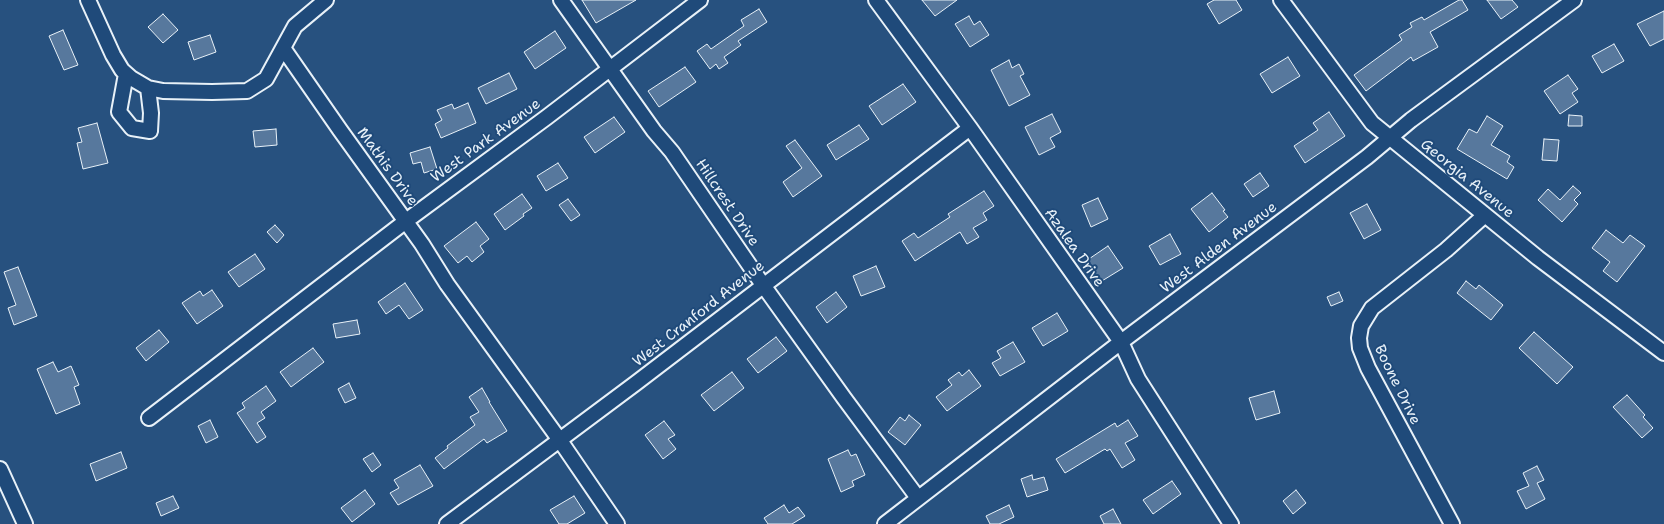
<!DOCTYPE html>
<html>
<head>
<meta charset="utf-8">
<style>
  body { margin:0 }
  canvas { display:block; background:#27517f }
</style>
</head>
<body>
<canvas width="1664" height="524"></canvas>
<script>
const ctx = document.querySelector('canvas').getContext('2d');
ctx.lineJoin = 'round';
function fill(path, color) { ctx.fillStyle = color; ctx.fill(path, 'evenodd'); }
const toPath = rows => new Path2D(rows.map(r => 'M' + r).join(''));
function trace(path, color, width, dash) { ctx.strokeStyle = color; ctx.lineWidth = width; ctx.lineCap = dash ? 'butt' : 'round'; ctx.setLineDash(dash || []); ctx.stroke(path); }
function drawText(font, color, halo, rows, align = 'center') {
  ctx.font = font + ' "Shantell Sans",sans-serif'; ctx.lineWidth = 4; ctx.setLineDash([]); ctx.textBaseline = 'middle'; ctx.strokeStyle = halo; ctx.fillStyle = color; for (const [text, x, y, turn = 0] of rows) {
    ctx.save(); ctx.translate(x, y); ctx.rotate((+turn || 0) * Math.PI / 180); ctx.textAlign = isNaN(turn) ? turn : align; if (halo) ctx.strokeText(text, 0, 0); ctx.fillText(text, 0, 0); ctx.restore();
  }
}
const building = toPath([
  [582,0,636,0,596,23,582,0],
  [922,0,957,0,935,16,922,0],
  [1214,0,1236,0,1242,10,1219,24,1207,4,1214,0],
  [1459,0,1462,0,1468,10,1430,32,1438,47,1413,61,1411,57,1366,91,1354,75,1402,40,1399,35,1412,27,1410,23,1422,17,1424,20,1459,0],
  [1487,0,1512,0,1518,7,1501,19,1487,0],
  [759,9,767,22,738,41,741,45,724,57,728,63,719,69,716,64,710,69,697,51,707,44,711,49,744,26,741,20,759,9],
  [1664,11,1664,39,1650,46,1637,24,1664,11],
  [163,14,178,30,163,43,148,27,163,14],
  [969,16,974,25,980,21,989,35,970,47,955,24,969,16],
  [63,30,78,65,64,70,49,36,63,30],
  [555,31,566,48,535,69,524,52,555,31],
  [210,35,216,52,194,60,188,42,210,35],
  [1614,44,1624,61,1602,73,1592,56,1614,44],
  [1288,57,1300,76,1272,93,1260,74,1288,57],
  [1009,60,1012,68,1019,64,1024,74,1020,76,1030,95,1009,106,991,70,1009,60],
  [685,67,696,82,659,107,648,91,685,67],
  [509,73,517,89,486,104,478,88,509,73],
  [1568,75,1578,89,1572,93,1578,102,1560,114,1544,91,1568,75],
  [903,84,916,102,882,125,869,106,903,84],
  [468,103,476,123,441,138,435,124,442,120,437,110,452,104,454,109,468,103],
  [1329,112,1345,136,1305,163,1294,146,1318,130,1313,123,1329,112],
  [1052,114,1061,132,1050,138,1055,147,1039,155,1025,127,1052,114],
  [1569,115,1582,116,1582,126,1568,126,1569,115],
  [1487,116,1503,126,1491,145,1510,156,1507,162,1514,167,1507,179,1457,149,1469,129,1477,133,1487,116],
  [614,117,625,132,595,153,584,137,614,117],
  [97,123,108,163,83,169,77,143,82,142,78,128,97,123],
  [859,125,869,139,836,160,827,145,859,125],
  [276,129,277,145,255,147,253,131,276,129],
  [1544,139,1559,140,1557,161,1542,160,1544,139],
  [795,140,822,176,793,197,783,182,802,168,786,146,795,140],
  [430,147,437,169,424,173,421,162,413,164,410,153,430,147],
  [558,163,568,178,546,191,537,176,558,163],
  [1260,173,1269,186,1253,197,1244,184,1260,173],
  [1573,186,1581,193,1574,200,1578,204,1562,222,1538,200,1548,189,1560,200,1573,186],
  [984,191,994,206,983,213,987,220,973,228,979,237,967,244,960,232,915,261,902,241,914,233,918,238,950,217,948,214,984,191],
  [1212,193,1225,210,1223,211,1228,217,1209,232,1191,209,1212,193],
  [522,194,532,208,523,214,524,216,505,230,494,214,522,194],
  [1098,198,1108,219,1091,227,1082,205,1098,198],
  [568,199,580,215,571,221,559,205,568,199],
  [1367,204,1381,230,1364,239,1350,213,1367,204],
  [476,222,489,239,480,246,484,252,472,262,467,256,458,263,444,246,476,222],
  [275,225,284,235,277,243,267,232,275,225],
  [1606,230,1623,243,1630,235,1645,246,1617,282,1603,271,1610,262,1592,248,1606,230],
  [1170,234,1181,254,1160,265,1149,246,1170,234],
  [1108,246,1123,268,1097,284,1083,263,1108,246],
  [255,254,265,269,239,287,228,272,255,254],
  [876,266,885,287,861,296,853,276,876,266],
  [18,267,37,316,14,325,8,308,16,305,4,272,18,267],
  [1466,281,1476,289,1479,285,1503,305,1491,320,1457,293,1466,281],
  [405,283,423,310,409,319,399,305,386,314,378,302,405,283],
  [212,290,223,306,197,324,182,303,200,291,203,296,212,290],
  [836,292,847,307,827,323,816,307,836,292],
  [1339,292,1343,301,1331,306,1327,297,1339,292],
  [1057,313,1068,331,1043,346,1032,328,1057,313],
  [357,320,360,334,336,338,333,324,357,320],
  [159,330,169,342,146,361,136,348,159,330],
  [1534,332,1573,367,1557,384,1519,348,1534,332],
  [776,337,787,351,758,373,747,359,776,337],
  [1013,342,1025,362,1000,376,992,363,1001,358,997,351,1013,342],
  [313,348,324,362,291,387,280,372,313,348],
  [53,362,58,372,71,366,79,385,74,387,80,404,56,414,37,369,53,362],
  [969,370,981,386,947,411,936,397,952,385,948,380,959,372,962,376,969,370],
  [732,372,744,388,714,411,701,395,732,372],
  [349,383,356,398,345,403,338,389,349,383],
  [266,386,276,401,261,412,265,418,257,423,266,437,257,443,237,413,245,408,242,403,266,386],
  [482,388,490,402,489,402,507,431,487,443,484,439,444,469,435,458,448,448,447,446,475,425,470,417,479,412,469,397,482,388],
  [1274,391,1280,413,1256,420,1249,398,1274,391],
  [1627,395,1645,415,1643,417,1653,428,1642,438,1613,407,1627,395],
  [909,415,921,425,905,445,888,432,900,417,905,421,909,415],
  [210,420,218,437,206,443,198,426,210,420],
  [1128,420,1138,436,1125,443,1135,460,1122,468,1110,449,1107,451,1105,449,1065,473,1056,459,1115,423,1117,427,1128,420],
  [664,421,675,435,668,439,676,449,663,459,645,435,664,421],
  [848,450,851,456,856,454,865,475,852,481,854,486,841,492,828,459,848,450],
  [121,452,127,468,96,481,90,464,121,452],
  [373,453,381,465,372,472,363,459,373,453],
  [420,465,433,486,398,505,390,493,399,488,394,480,420,465],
  [1537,466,1544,480,1537,483,1545,499,1526,509,1517,491,1529,486,1523,473,1537,466],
  [1032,475,1033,480,1044,477,1048,490,1027,497,1021,479,1032,475],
  [1172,481,1181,494,1153,514,1143,500,1172,481],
  [365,490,375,504,352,522,341,508,365,490],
  [1296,490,1306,503,1293,514,1283,501,1296,490],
  [173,496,179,508,161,516,156,503,173,496],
  [574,496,585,513,567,524,559,524,550,510,574,496],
  [784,505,789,513,798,507,805,516,792,524,768,524,764,518,784,505],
  [1009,505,1014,517,999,524,990,524,986,516,1009,505],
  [1113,509,1121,524,1104,524,1100,516,1113,509]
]);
fill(building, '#57789d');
trace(building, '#e8f1f8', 1);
const minor = toPath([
  [88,0,113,55,122,70,131,78,148,88,163,91,212,92,247,91,266,79,295,26,326,0],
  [561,0,654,131,672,152,763,285,844,398,918,498],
  [876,0,970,128,1121,342,1138,379,1231,524],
  [1281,0,1372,123,1538,258,1664,353],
  [283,48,340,130,422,244,447,284,559,439,617,524],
  [126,74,119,112,132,128,150,131,151,113,148,88],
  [149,418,406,221,547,117,700,0],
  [0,469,25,524],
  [447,524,636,383,970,128],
  [885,524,1121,342,1367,157,1411,120,1574,0],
  [1452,524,1368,368,1360,348,1359,338,1361,326,1372,308,1446,250,1485,215]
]);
trace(minor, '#e8f1f8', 18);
trace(minor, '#1f4a7a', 14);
drawText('15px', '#e8f1f8', '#1f4a7a', [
  ["West Park Avenue",486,141,-36],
  ["Mathis Drive",387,167,54],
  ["Georgia Avenue",1467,179,39],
  ["Hillcrest Drive",727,203,56],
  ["Azalea Drive",1074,248,55],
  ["West Alden Avenue",1219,248,-37],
  ["West Cranford Avenue",699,314,-38],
  ["Boone Drive",1397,385,64]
]);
</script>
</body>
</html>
